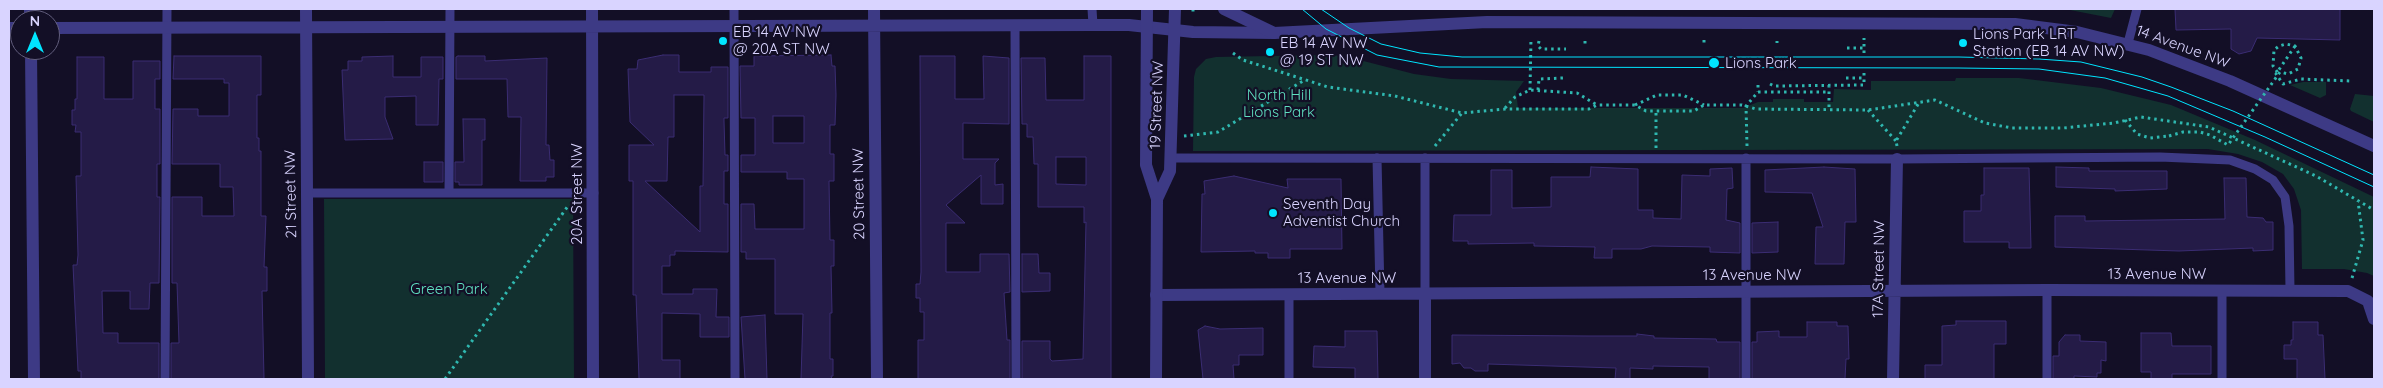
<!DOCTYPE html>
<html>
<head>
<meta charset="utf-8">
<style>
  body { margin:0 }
  #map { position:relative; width:2383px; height:388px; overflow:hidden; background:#130f26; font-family:Quicksand,sans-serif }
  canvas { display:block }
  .frame { position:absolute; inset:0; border:10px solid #d9d4ff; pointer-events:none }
  .north { position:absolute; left:10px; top:10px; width:50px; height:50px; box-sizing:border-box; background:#130f26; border:1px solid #625e7d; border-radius:50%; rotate:0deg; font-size:14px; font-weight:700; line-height:20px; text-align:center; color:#d9d4ff }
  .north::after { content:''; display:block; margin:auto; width:18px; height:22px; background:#00e5ff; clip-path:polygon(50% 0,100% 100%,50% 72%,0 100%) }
</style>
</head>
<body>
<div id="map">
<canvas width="2383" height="388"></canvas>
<div class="frame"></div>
<div class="north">N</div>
</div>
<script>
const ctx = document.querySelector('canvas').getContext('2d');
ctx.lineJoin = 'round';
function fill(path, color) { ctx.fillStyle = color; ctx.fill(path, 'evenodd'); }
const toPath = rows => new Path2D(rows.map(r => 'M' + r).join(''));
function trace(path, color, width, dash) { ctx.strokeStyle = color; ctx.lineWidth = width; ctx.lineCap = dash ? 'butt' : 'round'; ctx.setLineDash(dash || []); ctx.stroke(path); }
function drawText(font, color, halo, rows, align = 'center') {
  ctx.font = font + ' Quicksand,sans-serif'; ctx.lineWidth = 4.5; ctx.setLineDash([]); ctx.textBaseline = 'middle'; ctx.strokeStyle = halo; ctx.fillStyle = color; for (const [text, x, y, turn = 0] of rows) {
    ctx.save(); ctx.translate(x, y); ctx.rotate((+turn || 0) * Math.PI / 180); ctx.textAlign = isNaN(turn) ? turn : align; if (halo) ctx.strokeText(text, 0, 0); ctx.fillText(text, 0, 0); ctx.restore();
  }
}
fill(toPath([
  [2065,9,2115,9,2111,18],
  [1326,55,1344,56,1414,74,1451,79,1524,81,1516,92,1518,108,1743,108,1758,102,1773,102,1773,99,1804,99,1804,102,1833,102,1834,89,1871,90,1871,81,1955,81,1956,78,2019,78,2101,88,2171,105,2255,140,2374,197,2374,276,2367,273,2344,269,2302,269,2301,210,2294,189,2283,174,2262,162,2238,154,2208,149,1193,151,1194,77,1196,69,1206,59,1216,57],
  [2303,82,2326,82,2326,95,2320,98,2290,85],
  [2355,94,2374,96,2374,122,2351,111,2350,109],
  [324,199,573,199,574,379,325,379]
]), '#12302f');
const building = toPath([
  [2175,9,2340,9,2340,40,2257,38,2251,51,2239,54,2231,49,2231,29,2176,30,2175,9],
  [663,55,679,55,679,72,711,72,711,67,728,67,728,118,724,118,724,121,725,155,728,155,728,171,724,171,724,204,728,204,728,252,675,251,675,255,670,255,670,266,662,266,662,294,693,294,693,289,717,289,716,317,729,317,729,337,700,337,700,314,662,313,662,360,680,360,680,379,639,379,636,295,633,295,633,181,629,181,629,145,654,145,630,122,628,69,637,69,638,60,663,55],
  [674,95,704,95,703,186,700,186,700,232,645,181,667,181,668,137,674,137,674,95],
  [831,55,832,66,835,66,836,95,835,125,830,125,830,154,834,154,834,181,829,181,830,240,834,240,834,266,831,266,832,313,830,313,830,359,833,359,833,376,831,376,832,379,801,379,803,314,775,314,775,259,746,259,746,252,741,252,741,204,754,204,755,229,804,229,804,179,787,179,787,172,741,172,741,155,755,155,755,118,741,118,740,66,754,66,754,56,831,55],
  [773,116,804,116,804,143,773,143,773,116],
  [174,56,261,56,261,95,257,95,257,138,259,138,259,151,261,151,261,216,266,216,264,267,267,267,267,291,262,291,264,378,262,379,171,379,171,343,179,343,177,283,172,283,172,197,202,197,202,216,234,216,233,187,220,187,220,164,172,164,173,109,198,109,198,116,229,116,229,83,224,83,224,79,173,79,174,56],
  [393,56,393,77,421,77,421,57,443,57,443,79,439,79,438,125,416,125,416,96,385,97,385,117,393,139,345,140,342,70,348,70,348,61,362,61,362,57,393,56],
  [458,56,485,56,485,61,547,58,546,145,549,145,550,160,554,160,554,177,546,177,546,181,520,181,521,117,508,117,507,79,456,79,456,57,458,56],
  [920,56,955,56,955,99,984,99,983,56,1009,58,1009,124,963,123,963,159,999,159,995,163,995,185,1003,184,1003,204,981,204,981,175,946,205,965,223,946,223,946,272,980,272,980,254,1009,254,1010,292,1004,293,1007,340,1010,340,1010,379,918,379,918,340,924,340,924,312,920,312,920,298,916,298,916,284,920,284,921,272,920,56],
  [1084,56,1111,56,1111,379,1022,379,1022,341,1050,341,1050,359,1052,361,1083,359,1086,222,1084,223,1084,207,1038,207,1038,164,1034,164,1033,137,1027,137,1027,124,1022,124,1021,58,1045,58,1046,100,1084,100,1084,56],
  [1056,157,1086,157,1086,185,1056,184,1056,157],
  [77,57,104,57,104,99,133,99,133,61,160,61,160,79,155,79,155,109,160,109,160,164,157,164,157,197,160,197,159,283,150,283,149,309,130,309,130,291,102,291,103,333,118,333,118,343,159,343,159,379,81,379,81,371,78,371,73,265,77,265,78,255,76,176,81,176,81,132,75,132,76,125,72,125,72,110,75,110,75,99,77,99,77,57],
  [463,119,485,119,485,140,482,140,482,185,459,185,459,182,455,182,455,162,464,162,463,119],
  [424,162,443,162,443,182,424,182,424,162],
  [1591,167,1638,169,1638,210,1653,210,1653,218,1681,219,1682,175,1710,176,1710,169,1732,168,1733,188,1727,189,1726,220,1740,223,1740,253,1710,252,1710,247,1652,246,1641,249,1612,249,1612,258,1594,258,1595,247,1534,246,1534,243,1468,244,1468,241,1453,241,1454,215,1491,215,1491,170,1512,170,1512,208,1551,207,1551,177,1590,177,1591,167],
  [1824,167,1855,169,1856,222,1845,222,1844,264,1815,264,1816,227,1823,227,1812,193,1765,192,1765,170,1824,167],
  [2056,167,2089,168,2089,171,2167,171,2167,189,2115,191,2115,189,2056,187,2056,167],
  [1984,168,2029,168,2031,248,2009,248,2009,242,1964,242,1964,211,1981,211,1981,195,1984,195,1984,168],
  [1234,176,1288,188,1287,179,1341,179,1342,249,1290,249,1290,258,1268,258,1268,253,1255,253,1255,251,1201,252,1202,194,1205,194,1204,181,1234,176],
  [2224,178,2246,178,2247,217,2263,218,2266,222,2273,222,2273,250,2253,251,2253,248,2179,251,2055,247,2055,216,2085,216,2085,221,2225,219,2224,178],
  [1778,222,1778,252,1752,253,1752,223,1778,222],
  [1022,254,1038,254,1039,273,1050,273,1050,291,1022,292,1022,254],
  [765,315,767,379,745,379,741,317,765,315],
  [1956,321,2006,321,2006,344,1994,344,1994,379,1925,379,1925,365,1942,365,1942,326,1956,325,1956,321],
  [1807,322,1837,322,1837,326,1848,326,1849,359,1846,359,1845,379,1752,379,1752,342,1757,342,1757,332,1779,331,1779,337,1807,337,1807,322],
  [2293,322,2318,322,2318,335,2323,335,2325,379,2297,379,2297,359,2284,359,2284,345,2291,345,2291,340,2293,340,2293,322],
  [1205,326,1220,329,1263,328,1263,355,1239,355,1239,365,1233,365,1234,379,1203,379,1198,330,1205,326],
  [1345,331,1377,331,1378,379,1355,379,1355,368,1313,367,1314,346,1345,347,1345,331],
  [2141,333,2171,333,2172,346,2211,346,2211,374,2172,374,2172,379,2151,379,2151,372,2141,372,2141,333],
  [1637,334,1654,336,1654,338,1716,339,1717,342,1740,342,1740,379,1709,379,1709,367,1653,366,1653,369,1630,368,1630,379,1615,379,1616,368,1488,364,1488,371,1475,371,1471,368,1464,368,1460,363,1452,364,1452,335,1589,336,1637,336,1637,334],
  [2065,335,2080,335,2080,341,2106,342,2106,361,2101,360,2101,373,2097,373,2097,377,2074,376,2074,379,2053,379,2053,356,2059,356,2059,342,2065,335]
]);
fill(building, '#241b47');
trace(building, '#3b2d73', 1);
trace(toPath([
  [1193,9,1193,12],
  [1704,40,1704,45],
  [1539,41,1538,46,1541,49,1566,49],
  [1585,41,1585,44],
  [1777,41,1777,43],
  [2295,46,2276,74,2283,84,2301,79,2350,81],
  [1847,48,1864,48],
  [1233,53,1243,60,1328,87,1395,96,1462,113,1505,109,1589,109,1597,105,1635,105,1646,111,1694,111,1704,105,1742,105,1756,109,1868,110,1935,100,1985,123,2012,128,2063,128,2114,123,2141,117,2209,127,2316,176,2374,210],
  [1864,53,1864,38],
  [1846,78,1863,78],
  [1770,84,1774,86,1864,85,1864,73],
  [1758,85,1758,92],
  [1829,85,1829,110],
  [1530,90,1531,38],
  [1538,90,1539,79,1563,78],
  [1635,105,1657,95,1683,95,1704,105],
  [1505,108,1515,97,1530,90,1577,93,1597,105],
  [1868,110,1896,141],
  [2125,120,2137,134,2150,138,2169,136],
  [1184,136,1218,132,1303,81],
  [1435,146,1462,113],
  [1747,146,1746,106,1758,92,1829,92],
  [1897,146,1896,141,1920,101],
  [1656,148,1656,111],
  [2352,278,2363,240,2358,201],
  [445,379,568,206]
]), '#2fb8b0', 3, [2.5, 4]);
trace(toPath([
  [734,9,735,379],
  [1092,9,1093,25],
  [1015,25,1016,379],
  [2128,43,2137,9],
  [1172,158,1897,159,2160,157,2230,160,2255,169,2273,180,2285,197,2289,226,2290,290],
  [1377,158,1380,293],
  [1425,158,1425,294],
  [1746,158,1746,379],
  [308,193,594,193],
  [449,193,450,9],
  [2047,290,2047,379],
  [165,379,167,9],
  [1289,379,1289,294],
  [2222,379,2222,291]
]), '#3d3a85', 9);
trace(toPath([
  [306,9,308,379],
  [592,9,593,379],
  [874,9,877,379],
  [30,20,30,9],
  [9,28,20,28],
  [50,28,1093,25,1129,25,1193,32,1274,33,1487,22,2015,24,2077,32,2149,50,2230,81,2374,146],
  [31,50,34,379],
  [1156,295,2047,290,2348,291,2368,301,2374,319],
  [1425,379,1425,294],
  [1893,379,1897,159]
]), '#3d3a85', 12);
trace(toPath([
  [1147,9,1146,165,1157,199,1156,379],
  [1224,9,1274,33],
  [1157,199,1170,171,1175,9]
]), '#3d3a85', 12);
trace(toPath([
  [1302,9,1326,29,1377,55,1439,67,1959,68,2039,69,2105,78,2168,96,2265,137,2374,187],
  [1321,9,1349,28,1381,44,1420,53,1462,57,1959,57,2039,59,2081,62,2142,77,2171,87,2233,111,2374,175]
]), '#00e5ff', 1);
trace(toPath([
  [2169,136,2183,132,2200,132,2210,135,2228,145,2280,72,2288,74,2298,69,2301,58,2295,46,2286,44,2279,46,2274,50,2273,66,2278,73]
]), '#2fb8b0', 3, [2.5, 4]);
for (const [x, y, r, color] of [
  [723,41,5,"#00e5ff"],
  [1963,43,5,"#00e5ff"],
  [1270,52,5,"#00e5ff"],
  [1714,63,6,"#00e5ff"],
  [1273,213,5,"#00e5ff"]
]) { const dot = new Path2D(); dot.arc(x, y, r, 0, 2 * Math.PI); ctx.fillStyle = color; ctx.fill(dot); trace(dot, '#130f26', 2); }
drawText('15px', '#d9d4ff', '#130f26', [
  ["EB 14 AV NW",733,32],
  ["@ 20A ST NW",733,49],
  ["Lions Park LRT",1973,34],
  ["Station (EB 14 AV NW)",1973,51],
  ["EB 14 AV NW",1280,43],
  ["@ 19 ST NW",1280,60],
  ["Lions Park",1725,63],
  ["Seventh Day",1283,204],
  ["Adventist Church",1283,221]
], 'left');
drawText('15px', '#d9d4ff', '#130f26', [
  ["14 Avenue NW",2183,47,20],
  ["19 Street NW",1157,105,-88],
  ["21 Street NW",291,194,-91],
  ["20A Street NW",577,194,-90],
  ["20 Street NW",859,194,-91],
  ["17A Street NW",1879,269,-89],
  ["13 Avenue NW",2157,274],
  ["13 Avenue NW",1752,275],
  ["13 Avenue NW",1347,278]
]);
drawText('15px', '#5fe0c0', '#130f26', [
  ["North Hill",1279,95],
  ["Lions Park",1279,112],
  ["Green Park",449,289]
]);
</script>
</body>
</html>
